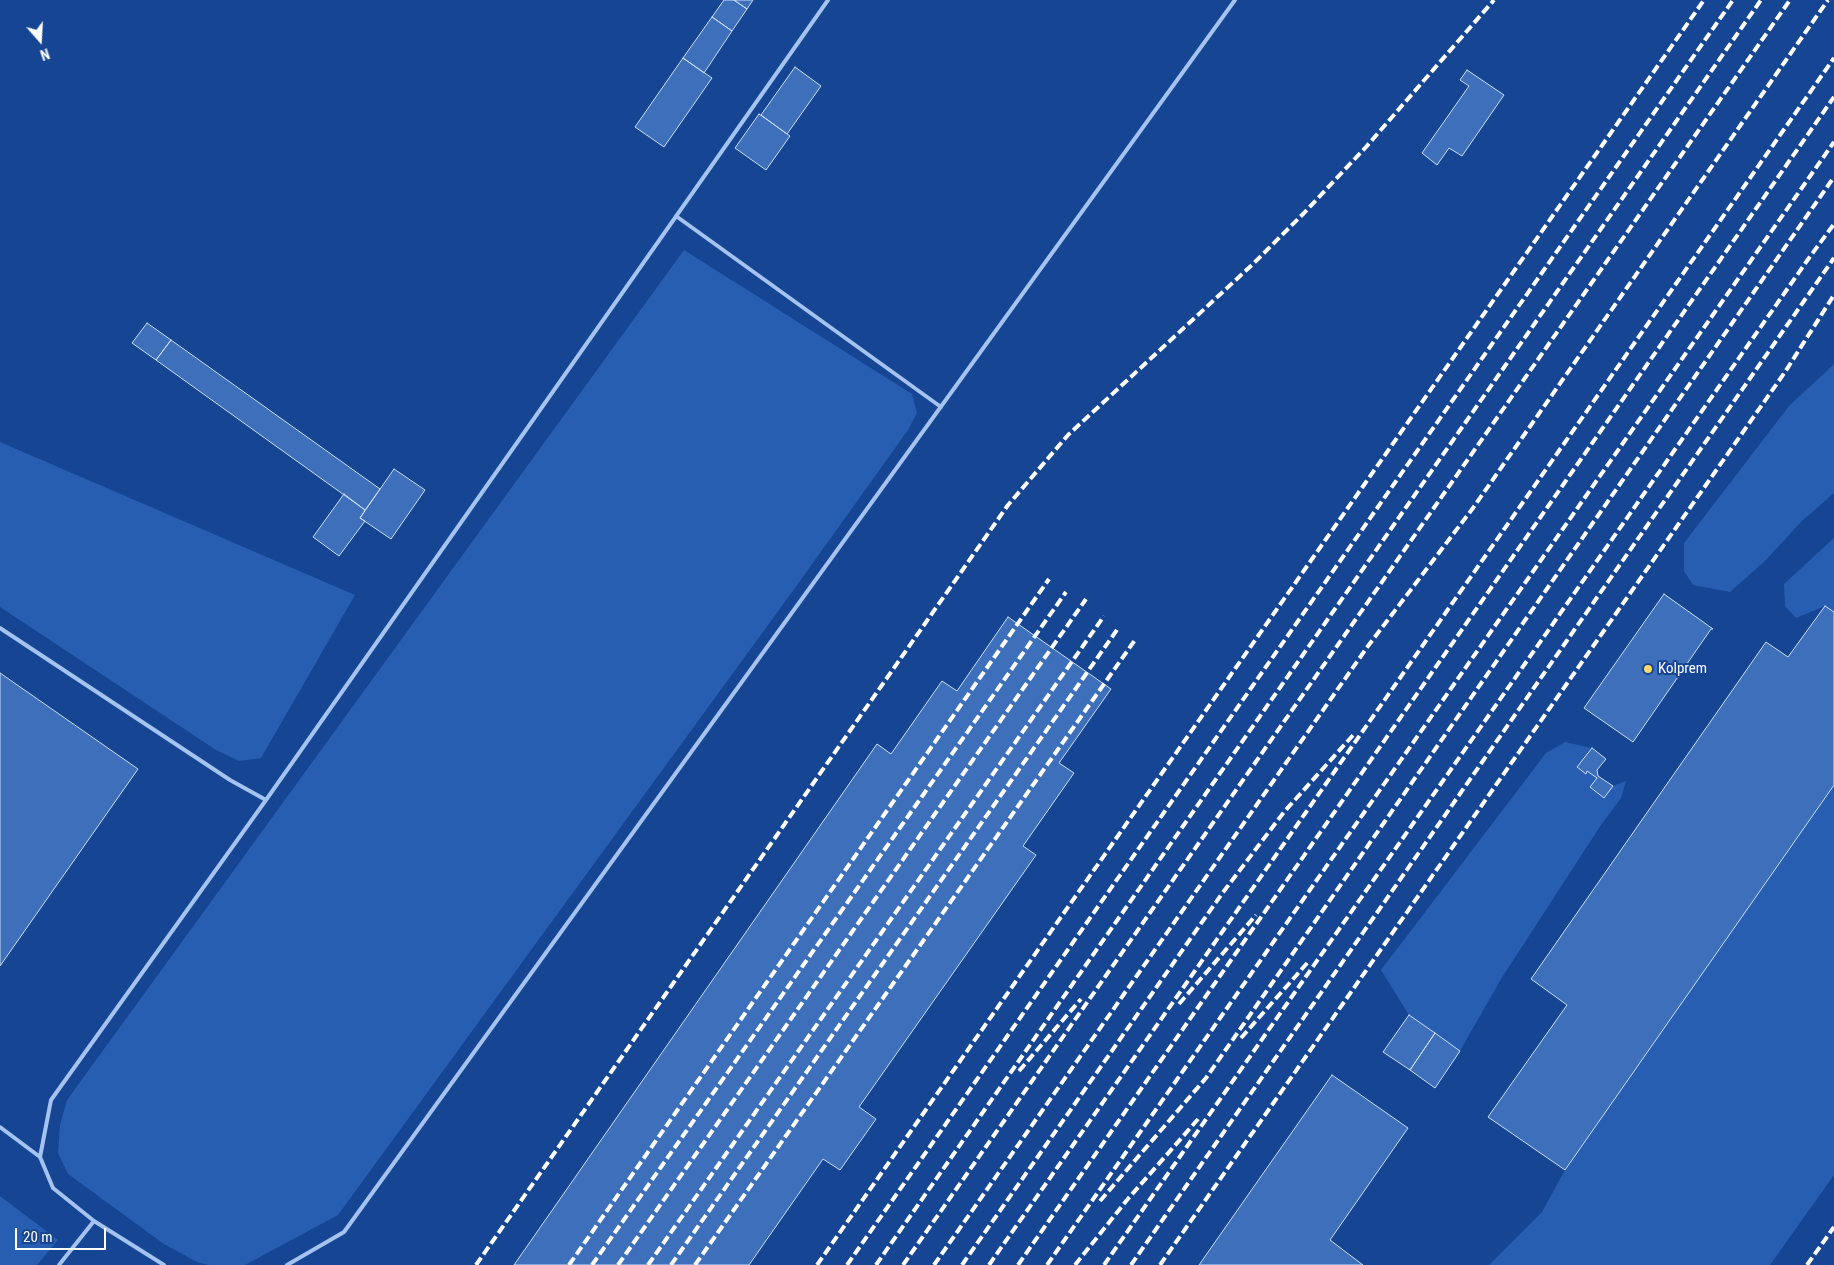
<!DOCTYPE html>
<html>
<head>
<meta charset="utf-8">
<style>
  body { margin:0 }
  #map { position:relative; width:1834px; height:1265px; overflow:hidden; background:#154593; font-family:"Roboto Condensed",sans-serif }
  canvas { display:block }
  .north { position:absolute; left:15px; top:15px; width:50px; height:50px; -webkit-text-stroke:4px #154593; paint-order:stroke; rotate:161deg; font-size:14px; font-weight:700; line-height:20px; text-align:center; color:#fff }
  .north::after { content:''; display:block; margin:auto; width:18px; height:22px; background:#fff; clip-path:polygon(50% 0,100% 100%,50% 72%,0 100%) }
  .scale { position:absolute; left:15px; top:1228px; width:91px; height:22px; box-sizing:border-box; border:2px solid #fff; border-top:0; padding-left:6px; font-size:15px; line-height:18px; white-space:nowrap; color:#fff; -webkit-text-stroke:4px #154593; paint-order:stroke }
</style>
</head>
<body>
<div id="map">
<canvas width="1834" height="1265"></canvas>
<div class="north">N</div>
<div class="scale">20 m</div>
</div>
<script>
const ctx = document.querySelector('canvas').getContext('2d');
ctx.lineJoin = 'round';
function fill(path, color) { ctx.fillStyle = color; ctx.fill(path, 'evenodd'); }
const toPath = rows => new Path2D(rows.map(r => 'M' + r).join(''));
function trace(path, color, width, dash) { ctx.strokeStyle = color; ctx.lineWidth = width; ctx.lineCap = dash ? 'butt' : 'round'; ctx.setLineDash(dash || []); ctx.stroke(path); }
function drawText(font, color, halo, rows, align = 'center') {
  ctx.font = font + ' "Roboto Condensed",sans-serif'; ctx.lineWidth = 4; ctx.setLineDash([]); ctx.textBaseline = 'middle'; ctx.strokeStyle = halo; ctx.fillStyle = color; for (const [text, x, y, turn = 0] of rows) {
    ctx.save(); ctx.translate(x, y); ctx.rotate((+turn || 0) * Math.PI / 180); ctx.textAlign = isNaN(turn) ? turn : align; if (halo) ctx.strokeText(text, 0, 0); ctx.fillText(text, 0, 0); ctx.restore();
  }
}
fill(toPath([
  [684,250,912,394,917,413,908,430,795,588,338,1215,245,1265,209,1265,197,1262,164,1244,68,1174,58,1153,60,1125,67,1100],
  [1834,364,1834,493,1802,521,1765,561,1730,592,1693,585,1684,571,1684,543,1789,406],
  [0,442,355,595,261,758,239,761,216,750,0,607],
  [1834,538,1834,612,1825,606,1796,618,1785,606,1784,584],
  [1565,742,1592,748,1578,767,1586,773,1587,771,1597,778,1591,788,1604,798,1613,786,1626,781,1621,798,1601,825,1501,979,1460,1051,1409,1015,1381,970,1546,753],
  [1834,785,1834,1175,1770,1265,1489,1265,1542,1212,1565,1170],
  [0,1196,58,1240,37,1265,0,1265]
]), '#275eb2');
const building = toPath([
  [724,0,734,0,747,9,732,31,712,17,724,0],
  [734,0,753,0,747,9,734,0],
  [712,17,732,31,704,73,683,58,712,17],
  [683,58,712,78,664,147,635,127,683,58],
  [795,67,821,86,787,134,761,115,795,67],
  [1467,70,1504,95,1462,156,1449,148,1437,165,1422,153,1469,86,1460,80,1467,70],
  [759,114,790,136,766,170,735,148,759,114],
  [147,323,171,340,156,360,132,343,147,323],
  [171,340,380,489,365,510,156,360,171,340],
  [394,469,425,490,391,539,360,518,394,469],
  [344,494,365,510,360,518,365,521,339,556,313,537,344,494],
  [1664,594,1713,629,1711,629,1633,742,1584,708,1664,594],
  [1825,606,1834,612,1834,785,1565,1170,1488,1117,1567,1005,1531,979,1766,642,1788,657,1825,606],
  [1008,617,1111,689,1059,763,1074,773,1023,846,1036,855,859,1107,876,1119,840,1170,823,1159,749,1265,514,1265,877,744,891,754,942,681,957,691,1008,617],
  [0,673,138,769,0,966,0,673],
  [1592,748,1606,759,1597,770,1598,776,1613,786,1604,798,1590,787,1597,778,1587,771,1586,774,1577,767,1592,748],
  [1409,1015,1435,1033,1410,1070,1383,1052,1409,1015],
  [1435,1033,1460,1051,1435,1088,1410,1070,1435,1033],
  [1332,1075,1408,1128,1330,1240,1363,1265,1199,1265,1332,1075]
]);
fill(building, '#3d6fbb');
trace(building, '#cbdffc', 1);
trace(toPath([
  [676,216,941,407],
  [0,628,230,780,266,800],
  [0,1127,40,1157],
  [94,1221,53,1188,40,1157,51,1100,266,800,828,0],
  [59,1265,94,1221,164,1265],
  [287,1265,344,1232,1235,0]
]), '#a4c3f1', 4);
trace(toPath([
  [1179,1004,1256,915],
  [1241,1038,1309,961],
  [1019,1071,1081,999],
  [1100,1201,1206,1078,1834,177],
  [476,1265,1008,505,1068,435,1253,264,1304,213,1366,147,1494,0],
  [569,1265,1049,579],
  [592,1265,1066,592],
  [618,1265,1086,599],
  [648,1265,1104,616],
  [671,1265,1119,627],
  [695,1265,1135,640],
  [817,1265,1704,0],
  [847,1265,1733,0],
  [876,1265,1761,0],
  [903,1265,1790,0],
  [934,1265,1368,646,1473,508,1828,0],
  [962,1265,1221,895,1284,812,1355,733],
  [989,1265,1834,58],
  [1018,1265,1834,97],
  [1047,1265,1834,142],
  [1075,1265,1127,1200,1199,1118],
  [1104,1265,1809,258,1834,224],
  [1131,1265,1834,258],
  [1160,1265,1785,372,1834,295],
  [1807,1265,1834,1227]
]), '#fff', 4, [9, 4]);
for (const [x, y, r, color] of [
  [1648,669,5,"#ffda64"]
]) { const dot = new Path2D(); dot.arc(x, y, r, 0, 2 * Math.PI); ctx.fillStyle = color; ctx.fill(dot); trace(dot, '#154593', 2); }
drawText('15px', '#fff', '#154593', [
  ["Kolprem",1658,669]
], 'left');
</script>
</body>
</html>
